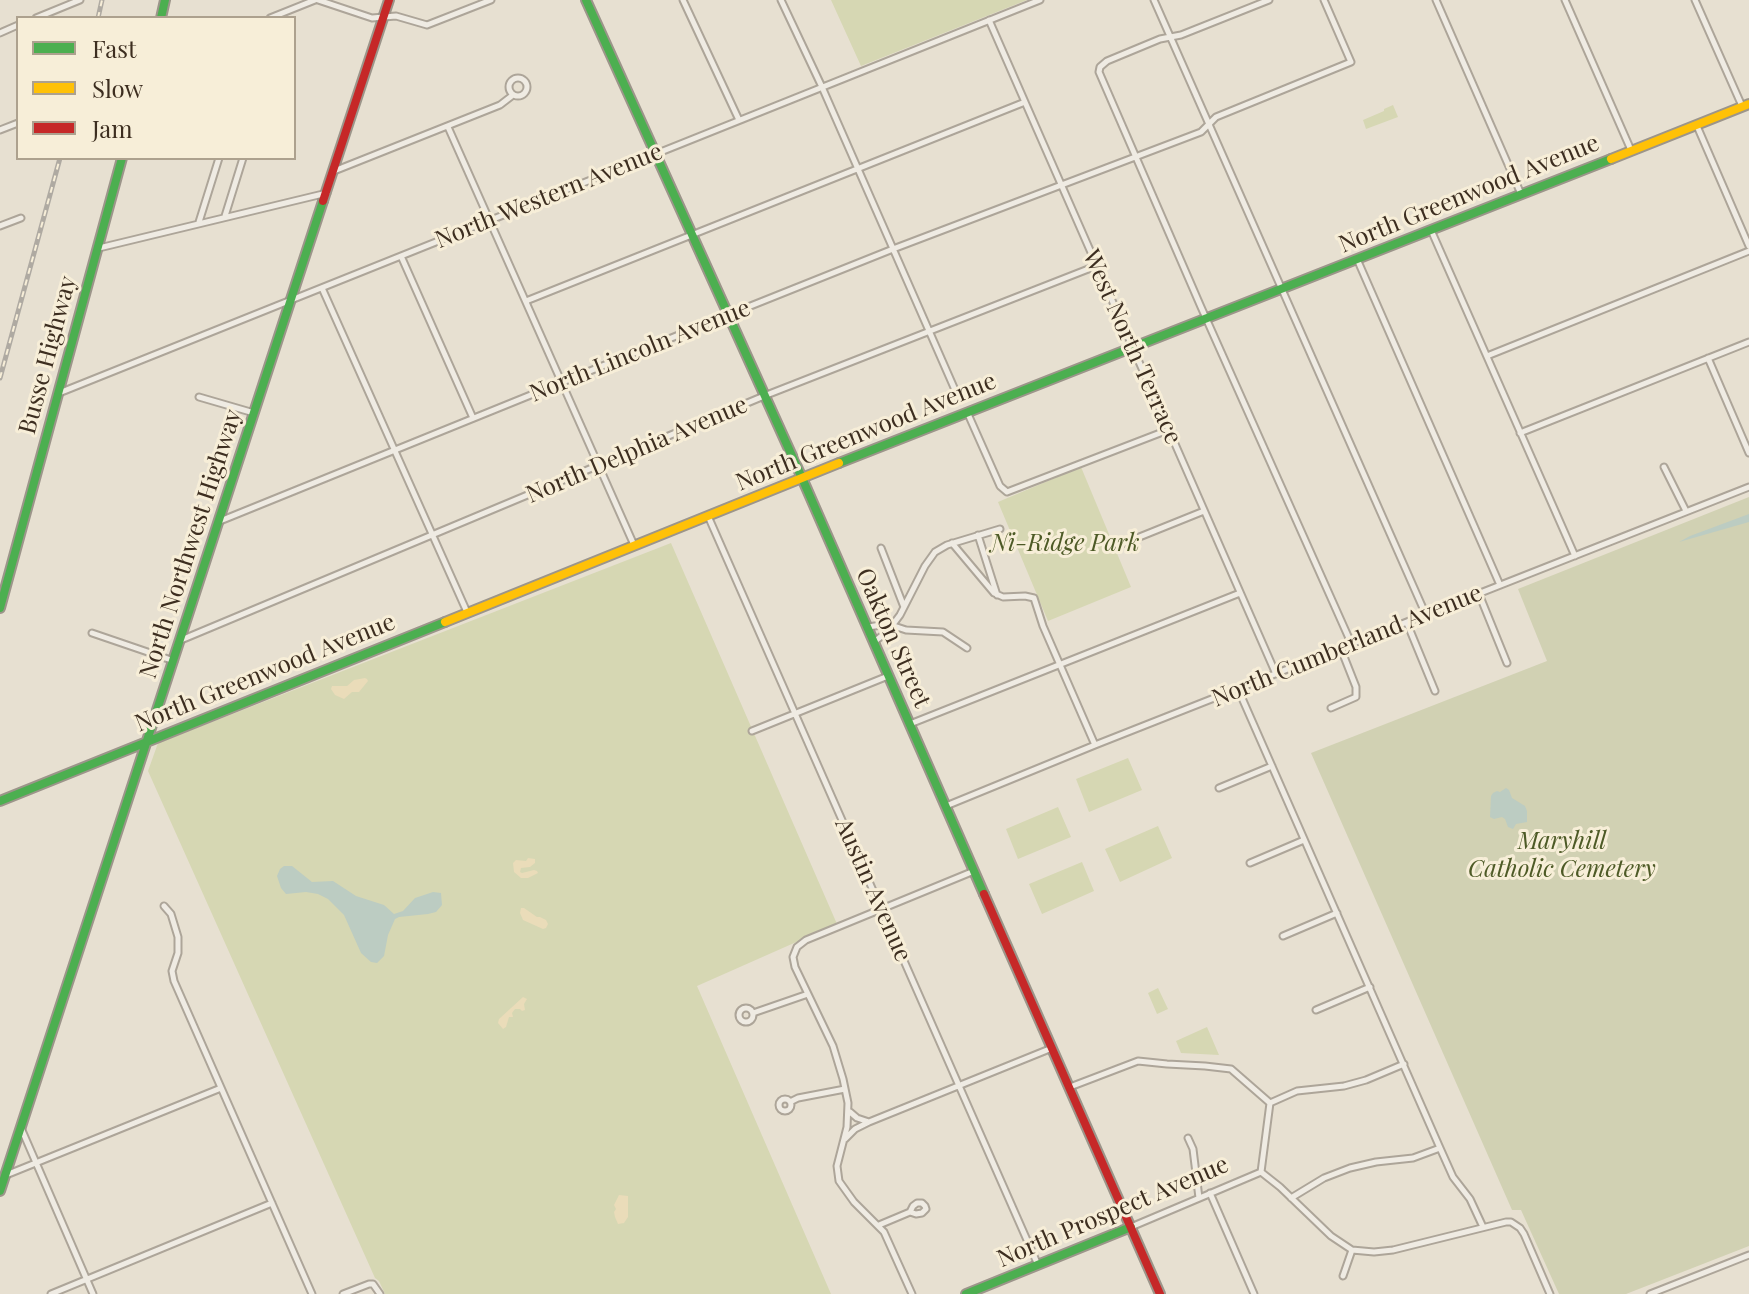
<!DOCTYPE html>
<html>
<head>
<meta charset="utf-8">
<style>
  body { margin:0 }
  #map { position:relative; width:1749px; height:1294px; overflow:hidden; background:#e7e0d1; font-family:"Playfair Display",serif }
  canvas { display:block }
  .legend { position:absolute; left:16px; top:16px; width:280px; height:144px; box-sizing:border-box; background:#f7eed8; border:2px solid #ada18e; margin:0; padding:10px 14px; list-style:none; font-size:24px; color:#3d2e20 }
  .legend li { display:flex; align-items:center; gap:16px; height:40px }
  .legend b { width:40px; border:2px solid #ada18e }
</style>
</head>
<body>
<div id="map">
<canvas width="1749" height="1294"></canvas>
<ul class="legend">
<li><b style="height:10px;background:#4caf50"></b>Fast</li>
<li><b style="height:10px;background:#ffc107"></b>Slow</li>
<li><b style="height:10px;background:#c62828"></b>Jam</li>
</ul>
</div>
<script>
const ctx = document.querySelector('canvas').getContext('2d');
ctx.lineJoin = 'round';
function fill(path, color) { ctx.fillStyle = color; ctx.fill(path, 'evenodd'); }
const toPath = rows => new Path2D(rows.map(r => 'M' + r).join(''));
function trace(path, color, width, dash) { ctx.strokeStyle = color; ctx.lineWidth = width; ctx.lineCap = dash ? 'butt' : 'round'; ctx.setLineDash(dash || []); ctx.stroke(path); }
function drawText(font, color, halo, rows, align = 'center') {
  ctx.font = font + ' "Playfair Display",serif'; ctx.lineWidth = 6; ctx.setLineDash([]); ctx.textBaseline = 'middle'; ctx.strokeStyle = halo; ctx.fillStyle = color; for (const [text, x, y, turn = 0] of rows) {
    ctx.save(); ctx.translate(x, y); ctx.rotate((+turn || 0) * Math.PI / 180); ctx.textAlign = isNaN(turn) ? turn : align; if (halo) ctx.strokeText(text, 0, 0); ctx.fillText(text, 0, 0); ctx.restore();
  }
}
fill(toPath([
  [831,0,1027,0,861,66],
  [1393,105,1398,117,1366,129,1363,120,1384,111,1384,109],
  [1081,467,1131,587,1048,621,998,502],
  [671,543,837,924,697,986,831,1294,385,1294,379,1281,375,1278,148,771,158,743],
  [1128,758,1142,790,1089,812,1076,779],
  [1058,807,1071,837,1018,859,1006,829],
  [1158,826,1172,858,1120,882,1105,849],
  [1082,862,1094,891,1042,914,1029,884],
  [1158,988,1168,1009,1157,1014,1148,993],
  [1207,1027,1219,1055,1181,1053,1176,1041]
]), '#d6d7b3');
fill(toPath([
  [365,678,367,679,368,681,359,692,352,692,344,699,335,695,331,689,332,686,347,686,354,680],
  [528,858,535,859,535,863,530,867,521,868,520,872,522,873,534,870,537,871,538,873,528,878,521,878,514,872,513,863,516,860,526,861],
  [524,908,537,917,540,917,546,920,548,924,546,928,543,929,523,920,520,913,521,908],
  [523,997,527,999,524,1004,525,1010,522,1011,520,1009,515,1009,512,1013,513,1017,509,1017,506,1027,503,1029,498,1023,499,1019],
  [619,1195,628,1196,628,1217,624,1223,618,1224,615,1217,614,1212,616,1209,614,1205]
]), '#eadcb9');
fill(toPath([
  [1749,497,1749,1246,1626,1294,1559,1294,1521,1210,1512,1210,1311,753,1547,661,1518,589]
]), '#d1d1b3');
fill(toPath([
  [1749,514,1749,522,1679,542,1690,536],
  [1506,788,1509,790,1512,798,1525,806,1527,811,1527,822,1516,824,1513,829,1508,827,1505,819,1502,817,1494,819,1490,817,1491,796,1493,793,1497,791,1500,792],
  [284,866,292,866,312,882,333,881,356,896,384,905,394,914,403,911,415,898,433,892,441,893,442,905,436,912,428,914,399,917,395,919,388,935,384,956,377,963,371,962,361,953,344,915,328,899,318,894,306,892,286,894,281,888,277,876,280,869]
]), '#bcccc2');
const street = toPath([
  [318,0,372,18,396,16,427,25,491,0],
  [683,0,739,120],
  [781,0,822,87,959,399],
  [1154,0,1426,615],
  [1269,0,1181,35,1160,39,1107,61,1100,67,1099,72,1201,307,1352,645],
  [1436,0,1521,194],
  [1565,0,1631,150],
  [1695,0,1742,106],
  [36,18,80,0],
  [270,18,315,0],
  [989,20,1276,674],
  [0,33,18,25],
  '509 87a9 9 0 1 1 18 0a9 9 0 1 1-18 0Z',
  [1697,126,1749,246],
  [448,127,634,545],
  [0,130,18,123],
  [334,171,500,105,513,95],
  [225,216,243,158],
  [199,222,219,158],
  [0,226,21,218],
  [1431,230,1575,556],
  [99,248,327,193],
  [401,256,473,418],
  [1357,259,1500,585],
  [322,288,467,612],
  [526,301,1025,102],
  [1487,356,1749,251],
  [1708,358,1749,453],
  [59,393,1040,0],
  [199,397,254,413],
  [968,414,1000,486,1007,492,1168,430],
  [1520,433,1749,342],
  [1664,467,1686,511],
  [708,516,1038,1265],
  [220,521,728,315,893,249,1201,132,1216,117,1351,62,1324,0],
  [978,535,997,595],
  [952,543,994,593,1003,597,1025,596,1034,598,1043,626,1095,745],
  [1117,546,1204,511],
  [881,548,904,607],
  [1479,594,1507,663],
  [1407,623,1435,691],
  [868,627,888,624,906,630,943,632,967,648],
  [92,633,174,661],
  [181,640,764,396,1096,266],
  [874,642,888,631,900,615,925,566,935,552,947,545,1000,529],
  [1238,689,1440,1148,1453,1177,1470,1199,1483,1227],
  [1331,708,1356,697,1356,687,1341,649],
  [910,724,1240,593],
  [752,731,888,676],
  [1219,788,1272,766],
  [946,806,1095,745,1749,487],
  [1250,863,1304,840],
  [164,906,171,914,178,937,178,953,172,971,174,981,312,1294],
  [1283,936,1337,913],
  '739 1015a7 7 0 1 1 14 0a7 7 0 1 1-14 0Z',
  [1316,1010,1370,987],
  [753,1013,808,994],
  [1070,1087,1138,1061,1167,1064,1205,1066,1231,1069,1270,1103,1261,1172],
  '779 1105a6 6 0 1 1 12 0a6 6 0 1 1-12 0Z',
  [790,1102,798,1098,845,1089],
  [1270,1103,1297,1091,1344,1086,1366,1080,1404,1064],
  [850,1112,857,1118,869,1122],
  [21,1128,93,1294],
  [1188,1138,1193,1149,1199,1198],
  [845,1139,855,1129,869,1122,1052,1048],
  [1261,1172,1280,1187,1331,1236,1352,1250,1374,1252,1393,1250,1506,1222,1511,1222,1520,1228,1524,1234,1550,1294],
  [6,1175,221,1088],
  [1210,1193,1254,1294],
  [1291,1198,1324,1178,1350,1168,1376,1162,1413,1158,1440,1148],
  [879,1225,910,1212,913,1206,917,1203,922,1203,925,1206,926,1209,922,1213,916,1214,910,1212],
  [1131,1227,1261,1172],
  [1343,1276,1352,1250],
  [51,1294,272,1203],
  [343,1294,369,1284,373,1284,380,1294],
  [912,1294,884,1232,854,1202,839,1181,837,1166,847,1127,848,1103,843,1079,833,1046,795,967,793,957,797,947,806,940,974,871],
  [1650,1294,1749,1255]
]);
const fast = toPath([
  [586,0,802,478,984,894],
  [161,18,165,0],
  [839,463,1611,159],
  [0,608,122,158],
  [0,801,445,622],
  [0,1191,323,201],
  [966,1294,1131,1227]
]);
const slow = toPath([
  [1611,159,1749,104],
  [445,622,839,463]
]);
const jam = toPath([
  [323,201,389,0],
  [984,894,1160,1294]
]);
trace(street, '#ada599', 9);
trace(fast, '#9c958a', 12);
trace(slow, '#9c958a', 12);
trace(jam, '#9c958a', 12);
trace(street, '#efebe3', 5);
trace(fast, '#4caf50', 8);
trace(slow, '#ffc107', 8);
trace(jam, '#c62828', 8);
const rail = toPath([
  [98,18,102,0],
  [0,378,60,158]
]);
trace(rail, '#afaaa2', 5);
trace(rail, '#f7eed8', 2, [6]);
drawText('24px', '#3d2e20', '#f7eed8', [
  ["North Greenwood Avenue",1469,194,-22],
  ["North Western Avenue",549,196,-22],
  ["West North Terrace",1132,347,66],
  ["North Lincoln Avenue",640,351,-22],
  ["Busse Highway",48,355,-75],
  ["North Greenwood Avenue",866,432,-22],
  ["North Delphia Avenue",637,450,-23],
  ["North Northwest Highway",191,544,-72],
  ["Oakton Street",893,638,66],
  ["North Cumberland Avenue",1347,646,-22],
  ["North Greenwood Avenue",265,673,-22],
  ["Austin Avenue",873,890,66],
  ["North Prospect Avenue",1113,1212,-23]
]);
drawText('italic 24px', '#4d5a26', '#f7eed8', [
  ["Ni-Ridge Park",1065,544],
  ["Maryhill",1562,842],
  ["Catholic Cemetery",1562,870]
]);
</script>
</body>
</html>
